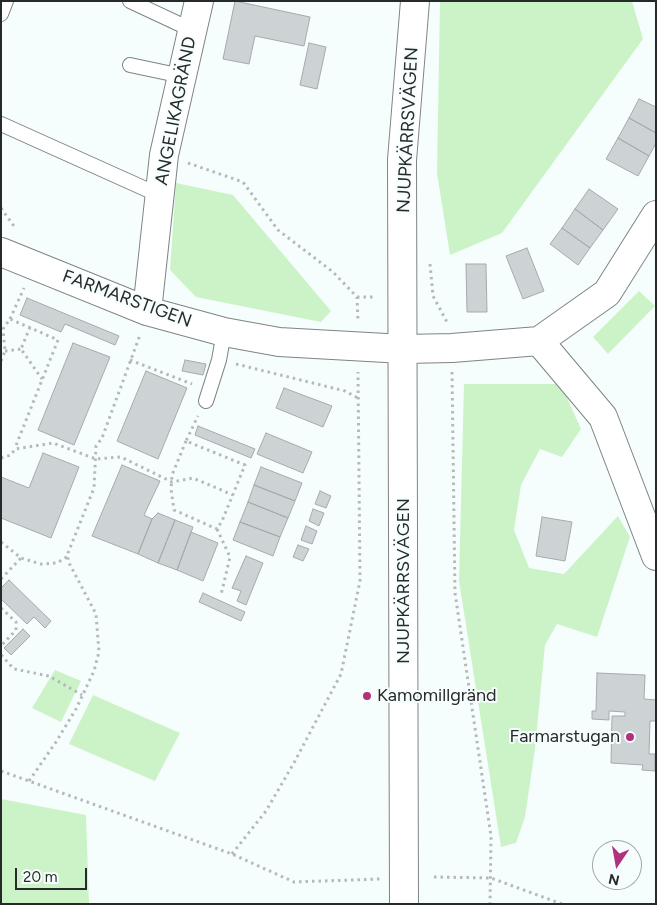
<!DOCTYPE html>
<html>
<head>
<meta charset="utf-8">
<style>
  body { margin:0 }
  #map { position:relative; width:657px; height:905px; overflow:hidden; background:#f6fdfd; font-family:Figtree,sans-serif }
  canvas { display:block }
  .frame { position:absolute; inset:0; border:2px solid #272a2a; pointer-events:none }
  .north { position:absolute; left:592px; top:840px; width:50px; height:50px; box-sizing:border-box; background:#f6fdfd; border:1px solid #a3a9a9; border-radius:50%; rotate:192deg; font-size:14px; font-weight:700; line-height:20px; text-align:center; color:#272a2a }
  .north::after { content:''; display:block; margin:auto; width:18px; height:22px; background:#b1317d; clip-path:polygon(50% 0,100% 100%,50% 72%,0 100%) }
  .scale { position:absolute; left:15px; top:868px; width:72px; height:22px; box-sizing:border-box; border:2px solid #272a2a; border-top:0; padding-left:6px; font-size:15px; line-height:18px; white-space:nowrap; color:#272a2a; -webkit-text-stroke:4px #f6fdfd; paint-order:stroke }
</style>
</head>
<body>
<div id="map">
<canvas width="657" height="905"></canvas>
<div class="frame"></div>
<div class="north">N</div>
<div class="scale">20 m</div>
</div>
<script>
const ctx = document.querySelector('canvas').getContext('2d');
ctx.lineJoin = 'round';
function fill(path, color) { ctx.fillStyle = color; ctx.fill(path, 'evenodd'); }
const toPath = rows => new Path2D(rows.map(r => 'M' + r).join(''));
function trace(path, color, width, dash) { ctx.strokeStyle = color; ctx.lineWidth = width; ctx.lineCap = dash ? 'butt' : 'round'; ctx.setLineDash(dash || []); ctx.stroke(path); }
function drawText(font, color, halo, rows, align = 'center') {
  ctx.font = font + ' Figtree,sans-serif'; ctx.lineWidth = 4; ctx.setLineDash([]); ctx.textBaseline = 'middle'; ctx.strokeStyle = halo; ctx.fillStyle = color; for (const [text, x, y, turn = 0] of rows) {
    ctx.save(); ctx.translate(x, y); ctx.rotate((+turn || 0) * Math.PI / 180); ctx.textAlign = isNaN(turn) ? turn : align; if (halo) ctx.strokeText(text, 0, 0); ctx.fillText(text, 0, 0); ctx.restore();
  }
}
fill(toPath([
  [440,1,632,1,643,39,502,233,450,255,437,173],
  [176,183,233,195,331,311,321,322,196,297,170,270],
  [639,291,655,306,608,354,593,337],
  [464,384,561,384,581,429,562,457,540,449,521,485,514,530,529,568,564,574,618,516,630,537,597,637,557,624,545,645,535,749,525,817,516,843,501,847,459,581],
  [55,670,81,681,61,722,32,708],
  [93,695,180,733,155,781,69,744],
  [1,799,86,815,89,904,1,904]
]), '#ccf3c7');
const building = toPath([
  [235,1,310,17,304,46,255,36,249,64,223,59,235,1],
  [309,43,326,47,317,89,300,85,309,43],
  [639,99,656,107,656,133,629,118,639,99],
  [629,118,656,133,656,143,649,156,618,138,629,118],
  [618,138,649,156,638,176,606,159,618,138],
  [589,189,618,209,603,230,575,209,589,189],
  [575,209,603,230,590,248,562,228,575,209],
  [562,228,590,248,578,265,550,244,562,228],
  [527,248,544,291,523,299,506,256,527,248],
  [466,264,486,264,487,312,467,312,466,264],
  [27,298,119,336,115,345,65,324,61,332,20,315,27,298],
  [73,343,110,357,74,445,38,430,73,343],
  [185,360,206,364,203,375,182,371,185,360],
  [146,371,187,388,158,459,117,441,146,371],
  [284,388,332,406,323,427,276,408,284,388],
  [198,426,255,449,251,458,195,435,198,426],
  [266,433,312,452,303,473,257,454,266,433],
  [43,453,79,467,51,538,1,518,1,477,29,488,43,453],
  [122,465,160,481,144,515,152,519,138,554,92,536,122,465],
  [261,467,302,483,295,501,254,485,261,467],
  [254,485,295,501,288,518,248,502,254,485],
  [320,491,331,496,326,508,315,504,320,491],
  [248,502,288,518,280,537,240,522,248,502],
  [313,509,324,513,319,526,309,521,313,509],
  [158,513,175,520,158,563,138,554,152,519,158,513],
  [542,517,572,522,565,561,536,556,542,517],
  [175,520,193,527,177,570,158,563,175,520],
  [240,522,280,537,273,556,233,540,240,522],
  [306,526,317,531,312,544,301,540,306,526],
  [191,532,218,543,203,581,177,570,191,532],
  [298,545,309,549,303,561,293,557,298,545],
  [246,556,263,563,246,605,237,601,241,591,232,588,246,556],
  [9,580,51,621,45,628,34,617,27,624,1,599,1,588,9,580],
  [203,593,245,612,241,621,199,602,203,593],
  [23,629,30,636,11,655,4,648,23,629],
  [597,673,645,675,644,699,656,700,656,721,650,721,649,754,655,754,655,771,642,770,643,765,611,763,612,716,625,716,625,712,609,711,609,720,592,719,592,711,596,711,597,673]
]);
fill(building, '#cdd2d5');
trace(building, '#a5aaac', 1);
const service = toPath([
  [130,1,192,30],
  [1,14,6,1],
  [130,65,182,76],
  [1,124,159,195],
  [206,401,219,360,224,332]
]);
const minor = toPath([
  [1,252,147,311,224,332,279,342,404,349,452,348,539,341,603,417,656,556],
  [147,311,164,155,199,1],
  [539,341,607,293,656,215],
  [404,904,402,160,415,1]
]);
trace(service, '#7f8485', 16);
trace(minor, '#7f8485', 30);
trace(toPath([
  [188,163,243,182,278,230,333,272,357,297,358,321],
  [1,208,16,229],
  [430,264,433,296,447,322],
  [357,297,376,297],
  [10,319,24,288],
  [30,327,21,349,42,379],
  [5,351,21,349],
  [130,360,192,384],
  [1,361,5,351,3,329,10,319,58,340,15,448],
  [236,364,345,391,358,398],
  [452,372,455,593,491,836,490,904],
  [186,441,172,475,171,489,174,510,217,529,222,521,245,465,186,441,198,416],
  [1,458,11,455,15,449,53,443,96,459,121,457,172,482,193,478,233,495],
  [217,529,230,557,221,595],
  [1,542,21,558,41,564,57,563,68,556],
  [1,579,21,558],
  [1,608,16,622,16,630,1,646],
  [1,655,14,669,49,676,82,695],
  [1,771,232,854,294,882,380,879],
  [29,781,56,742,76,709,94,671,99,652,96,614,68,561,68,553,94,488,96,446,102,438,140,335],
  [232,854,266,811,295,761,341,674,360,581,358,372],
  [434,877,491,878,562,904]
]), '#b4baba', 3, [2.5, 4]);
trace(service, '#fff', 14);
trace(minor, '#fff', 28);
for (const [x, y, r, color] of [
  [367,696,5,"#b1317d"],
  [630,737,5,"#b1317d"]
]) { const dot = new Path2D(); dot.arc(x, y, r, 0, 2 * Math.PI); ctx.fillStyle = color; ctx.fill(dot); trace(dot, '#f6fdfd', 2); }
drawText('18px', '#272a2a', '#f6fdfd', [
  ["ANGELIKAGRÄND",176,111,-79],
  ["NJUPKÄRRSVÄGEN",408,130,-87],
  ["FARMARSTIGEN",127,299,20],
  ["NJUPKÄRRSVÄGEN",404,581,-90]
]);
drawText('18px', '#272a2a', '#f6fdfd', [
  ["Kamomillgränd",377,696],
  ["Farmarstugan",620,737,"right"]
], 'left');
</script>
</body>
</html>
